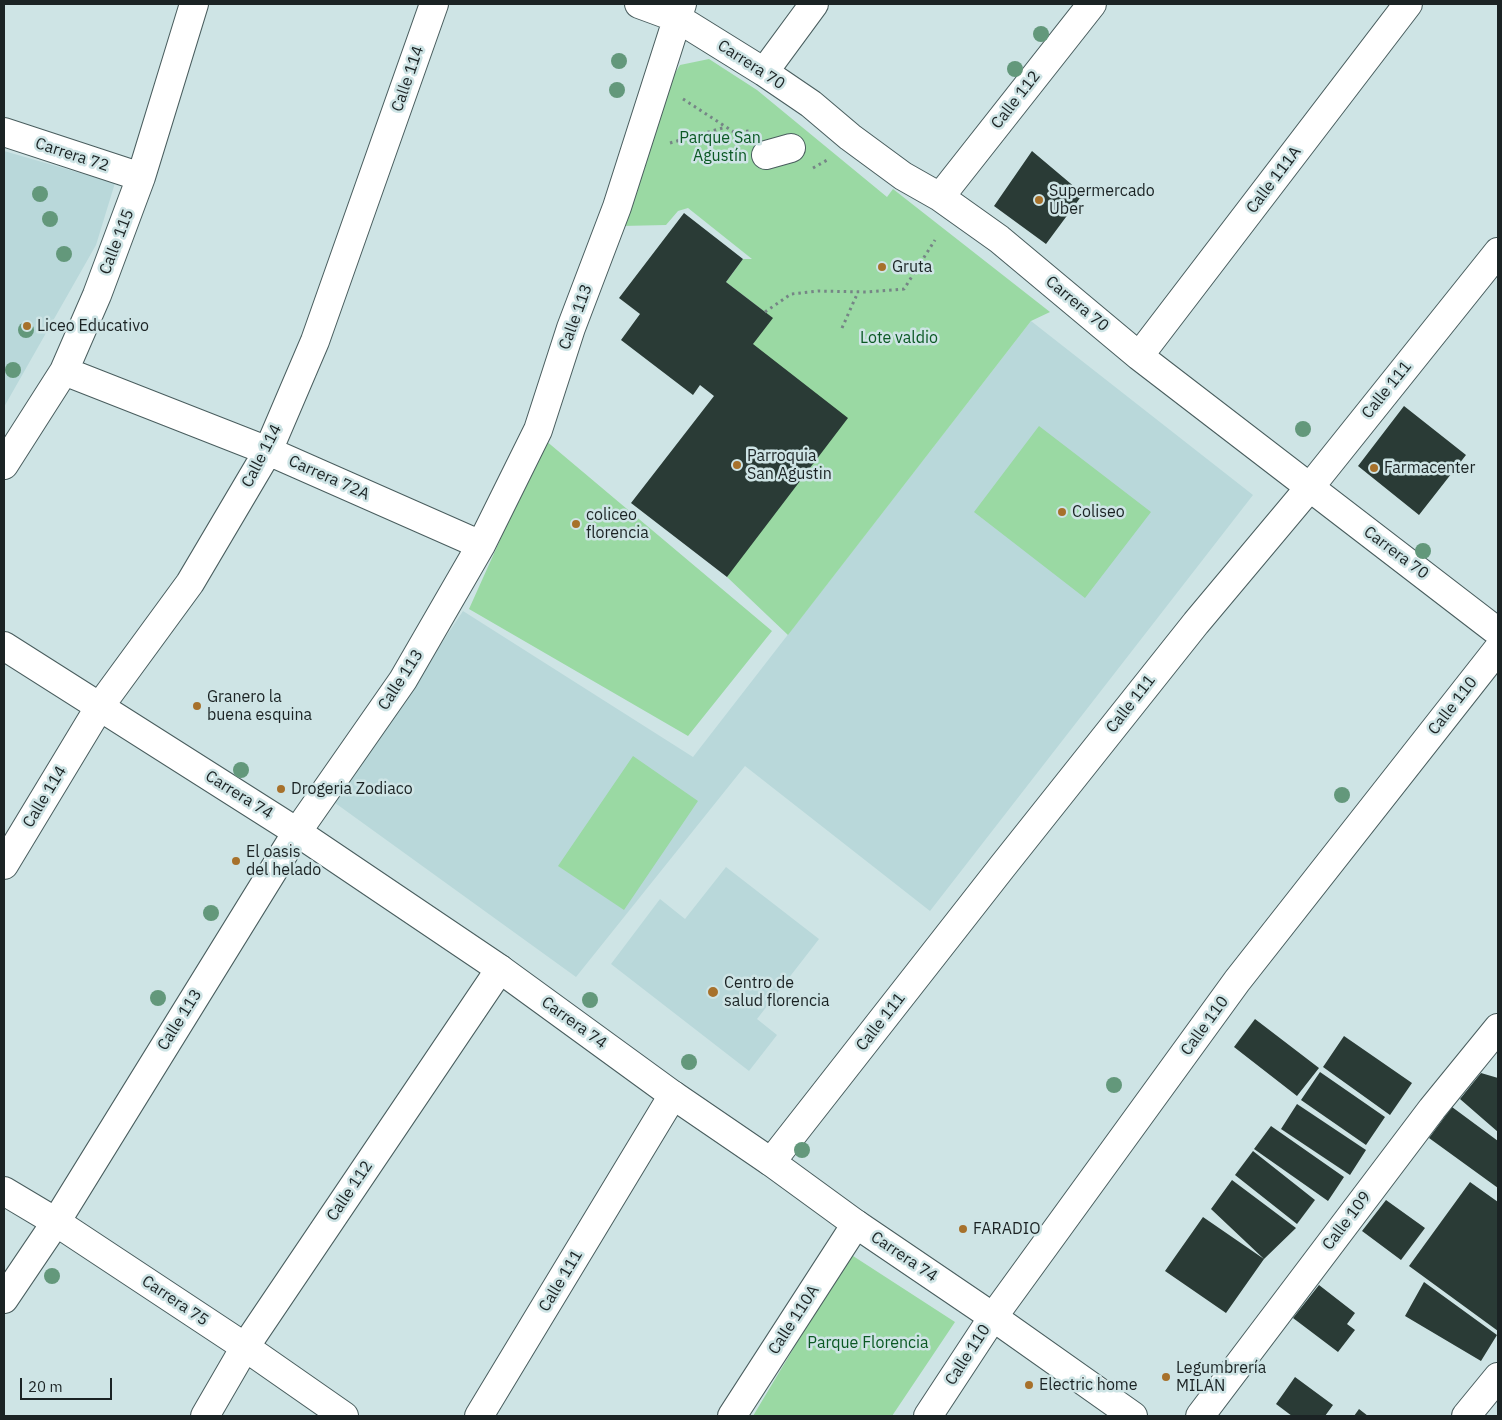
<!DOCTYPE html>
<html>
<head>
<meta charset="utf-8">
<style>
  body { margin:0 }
  #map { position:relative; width:1502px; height:1420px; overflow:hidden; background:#cee4e5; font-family:"IBM Plex Sans",sans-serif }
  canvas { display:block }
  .frame { position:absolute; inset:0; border:5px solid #1b2324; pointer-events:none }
  .scale { position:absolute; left:20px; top:1378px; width:92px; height:22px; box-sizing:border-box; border:2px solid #1b2324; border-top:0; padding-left:6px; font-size:15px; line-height:18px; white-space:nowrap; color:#1b2324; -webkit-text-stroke:4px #cee4e5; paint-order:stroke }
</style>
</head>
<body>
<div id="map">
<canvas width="1502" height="1420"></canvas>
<div class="frame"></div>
<div class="scale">20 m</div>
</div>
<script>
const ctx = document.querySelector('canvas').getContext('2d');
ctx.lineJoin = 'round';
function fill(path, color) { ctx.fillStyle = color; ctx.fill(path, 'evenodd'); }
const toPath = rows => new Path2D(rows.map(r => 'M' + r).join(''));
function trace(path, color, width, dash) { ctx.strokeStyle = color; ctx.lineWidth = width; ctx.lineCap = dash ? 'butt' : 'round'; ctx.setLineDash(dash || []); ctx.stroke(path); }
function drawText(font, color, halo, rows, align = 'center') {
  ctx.font = font + ' "IBM Plex Sans",sans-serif'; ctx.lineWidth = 5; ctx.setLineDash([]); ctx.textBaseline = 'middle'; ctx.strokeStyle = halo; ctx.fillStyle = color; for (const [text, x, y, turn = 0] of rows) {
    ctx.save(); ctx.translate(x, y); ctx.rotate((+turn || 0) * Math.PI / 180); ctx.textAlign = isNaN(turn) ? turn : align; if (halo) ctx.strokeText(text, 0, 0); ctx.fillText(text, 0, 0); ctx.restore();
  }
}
fill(toPath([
  [4,151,115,183,96,245,4,407],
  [1031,321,1253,495,930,911,745,766,576,977,331,800,401,704,463,611,693,757],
  [726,867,819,939,757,1019,777,1035,749,1071,611,964,660,899,685,919]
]), '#b9d8da');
fill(toPath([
  [709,59,757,90,887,197,893,189,1050,312,1031,321,788,635,727,577,753,344,765,312,726,282,743,259,752,259,688,208,678,211,666,225,621,226,666,88,680,65],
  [1039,426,1151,512,1085,598,974,512],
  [545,440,772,631,688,736,469,609],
  [633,756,698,801,624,910,558,866],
  [850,1254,955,1322,892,1416,753,1416]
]), '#9ad9a3');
fill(toPath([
  [1032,151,1083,194,1046,244,994,206],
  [684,213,743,259,726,282,773,318,753,344,848,418,727,577,631,503,714,396,700,385,693,395,621,340,640,314,619,298],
  [1404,406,1466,455,1419,515,1358,466],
  [1255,1019,1319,1068,1297,1096,1234,1047],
  [1344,1036,1412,1083,1390,1115,1323,1067],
  [1320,1072,1385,1117,1366,1145,1301,1100],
  [1481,1073,1498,1078,1498,1132,1460,1099],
  [1297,1104,1366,1150,1350,1175,1281,1129],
  [1452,1107,1498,1141,1498,1188,1429,1138],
  [1271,1126,1344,1177,1328,1201,1254,1149],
  [1253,1151,1315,1200,1297,1224,1235,1175],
  [1232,1180,1296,1228,1264,1259,1211,1209],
  [1470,1182,1498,1202,1498,1331,1409,1266],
  [1386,1200,1425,1228,1401,1260,1362,1231],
  [1203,1217,1264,1259,1226,1313,1165,1271],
  [1424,1282,1497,1335,1481,1361,1405,1316],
  [1319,1285,1355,1313,1347,1324,1355,1330,1338,1352,1293,1318],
  [1295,1377,1333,1405,1325,1416,1292,1416,1276,1404],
  [1359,1409,1368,1416,1354,1416]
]), '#2a3b36');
const minor = toPath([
  [639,4,677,18,764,72,811,104,850,137,903,176,940,197,999,239,1139,356,1498,632],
  [764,72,814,4],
  [4,132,141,177],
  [766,155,791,148],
  [940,197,1092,4],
  [1139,356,1408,4],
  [64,371,268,451,481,545],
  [4,465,64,371,97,295,141,177,194,4],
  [4,646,297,832,403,680,481,545,538,430,571,328,617,207,682,4],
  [4,865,100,706,190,583,268,451,315,341,434,4],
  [771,1162,1002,867,1196,623,1310,487,1498,252],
  [56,1222,245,1347,344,1416],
  [205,1416,245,1347,500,969],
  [479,1416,673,1095],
  [732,1416,856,1224],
  [928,1416,993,1317,1237,981,1498,649],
  [1200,1416,1432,1109,1498,1028],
  [1466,1416,1498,1377]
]);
const major = toPath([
  [4,1191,56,1222],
  [4,1299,56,1222,297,832,500,969,673,1095,771,1162,856,1224,993,1317,1133,1416]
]);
trace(minor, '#495d5e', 30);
trace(major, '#495d5e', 30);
trace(toPath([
  [683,99,743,138],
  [733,132,749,131],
  [670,143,726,127],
  [813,168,829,159],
  [765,312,791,294,818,291,866,292,904,289,935,240],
  [842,328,858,292]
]), '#768586', 3, [2.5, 4]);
trace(minor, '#fff', 28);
trace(major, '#fff', 28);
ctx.fillStyle = '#63987b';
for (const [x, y] of [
  [1041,34],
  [619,61],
  [1015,69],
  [617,90],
  [40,194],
  [50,219],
  [64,254],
  [26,330],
  [13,370],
  [1303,429],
  [1423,551],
  [241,770],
  [1342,795],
  [211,913],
  [158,998],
  [590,1000],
  [689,1062],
  [1114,1085],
  [802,1150],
  [52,1276]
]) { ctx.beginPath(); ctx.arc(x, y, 8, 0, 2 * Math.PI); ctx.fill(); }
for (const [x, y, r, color] of [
  [1039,200,5,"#a7712b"],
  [882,267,5,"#a7712b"],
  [27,326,5,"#a7712b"],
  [737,465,5,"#a7712b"],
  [1374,468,5,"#a7712b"],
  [1062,512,5,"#a7712b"],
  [576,524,5,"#a7712b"],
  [197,706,5,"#a7712b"],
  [281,789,5,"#a7712b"],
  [236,861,5,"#a7712b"],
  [713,992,6,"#a7712b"],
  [963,1229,5,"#a7712b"],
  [1166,1377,5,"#a7712b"],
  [1029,1385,5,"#a7712b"]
]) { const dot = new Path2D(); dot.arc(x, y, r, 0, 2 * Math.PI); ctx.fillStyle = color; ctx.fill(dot); trace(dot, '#cee4e5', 2); }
drawText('16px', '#1b2324', '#cee4e5', [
  ["Carrera 70",751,65,33],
  ["Calle 114",408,79,-71],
  ["Calle 112",1016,100,-52],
  ["Carrera 72",72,155,18],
  ["Calle 111A",1274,180,-53],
  ["Calle 115",117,242,-69],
  ["Carrera 70",1077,304,40],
  ["Calle 113",576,317,-70],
  ["Calle 111",1387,390,-51],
  ["Calle 114",262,456,-63],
  ["Carrera 72A",329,478,24],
  ["Carrera 70",1396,553,37],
  ["Calle 113",401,680,-57],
  ["Calle 111",1131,704,-52],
  ["Calle 110",1453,706,-52],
  ["Carrera 74",239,795,32],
  ["Calle 114",45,797,-59],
  ["Calle 113",180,1020,-58],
  ["Calle 111",881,1022,-52],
  ["Carrera 74",574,1023,36],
  ["Calle 110",1205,1026,-54],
  ["Calle 112",350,1191,-56],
  ["Calle 109",1347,1221,-53],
  ["Carrera 74",904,1257,34],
  ["Calle 111",561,1281,-59],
  ["Carrera 75",175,1301,34],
  ["Calle 110A",794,1320,-57],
  ["Calle 110",968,1355,-57]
]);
drawText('16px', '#0b5924', '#cee4e5', [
  ["Parque San",720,138],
  ["Agustín",720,156],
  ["Lote valdio",899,338],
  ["Parque Florencia",868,1343]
]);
drawText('16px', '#1b2324', '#cee4e5', [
  ["Supermercado",1049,191],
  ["Uber",1049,209],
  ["Gruta",892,267],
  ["Liceo Educativo",37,326],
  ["Parroquia",747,456],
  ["San Agustin",747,474],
  ["Farmacenter",1384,468],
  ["Coliseo",1072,512],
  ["coliceo",586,515],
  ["florencia",586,533],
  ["Granero la",207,697],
  ["buena esquina",207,715],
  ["Drogeria Zodiaco",291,789],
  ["El oasis",246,852],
  ["del helado",246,870],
  ["Centro de",724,983],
  ["salud florencia",724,1001],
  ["FARADIO",973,1229],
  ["Legumbrería",1176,1368],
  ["MILAN",1176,1386],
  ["Electric home",1039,1385]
], 'left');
</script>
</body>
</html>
